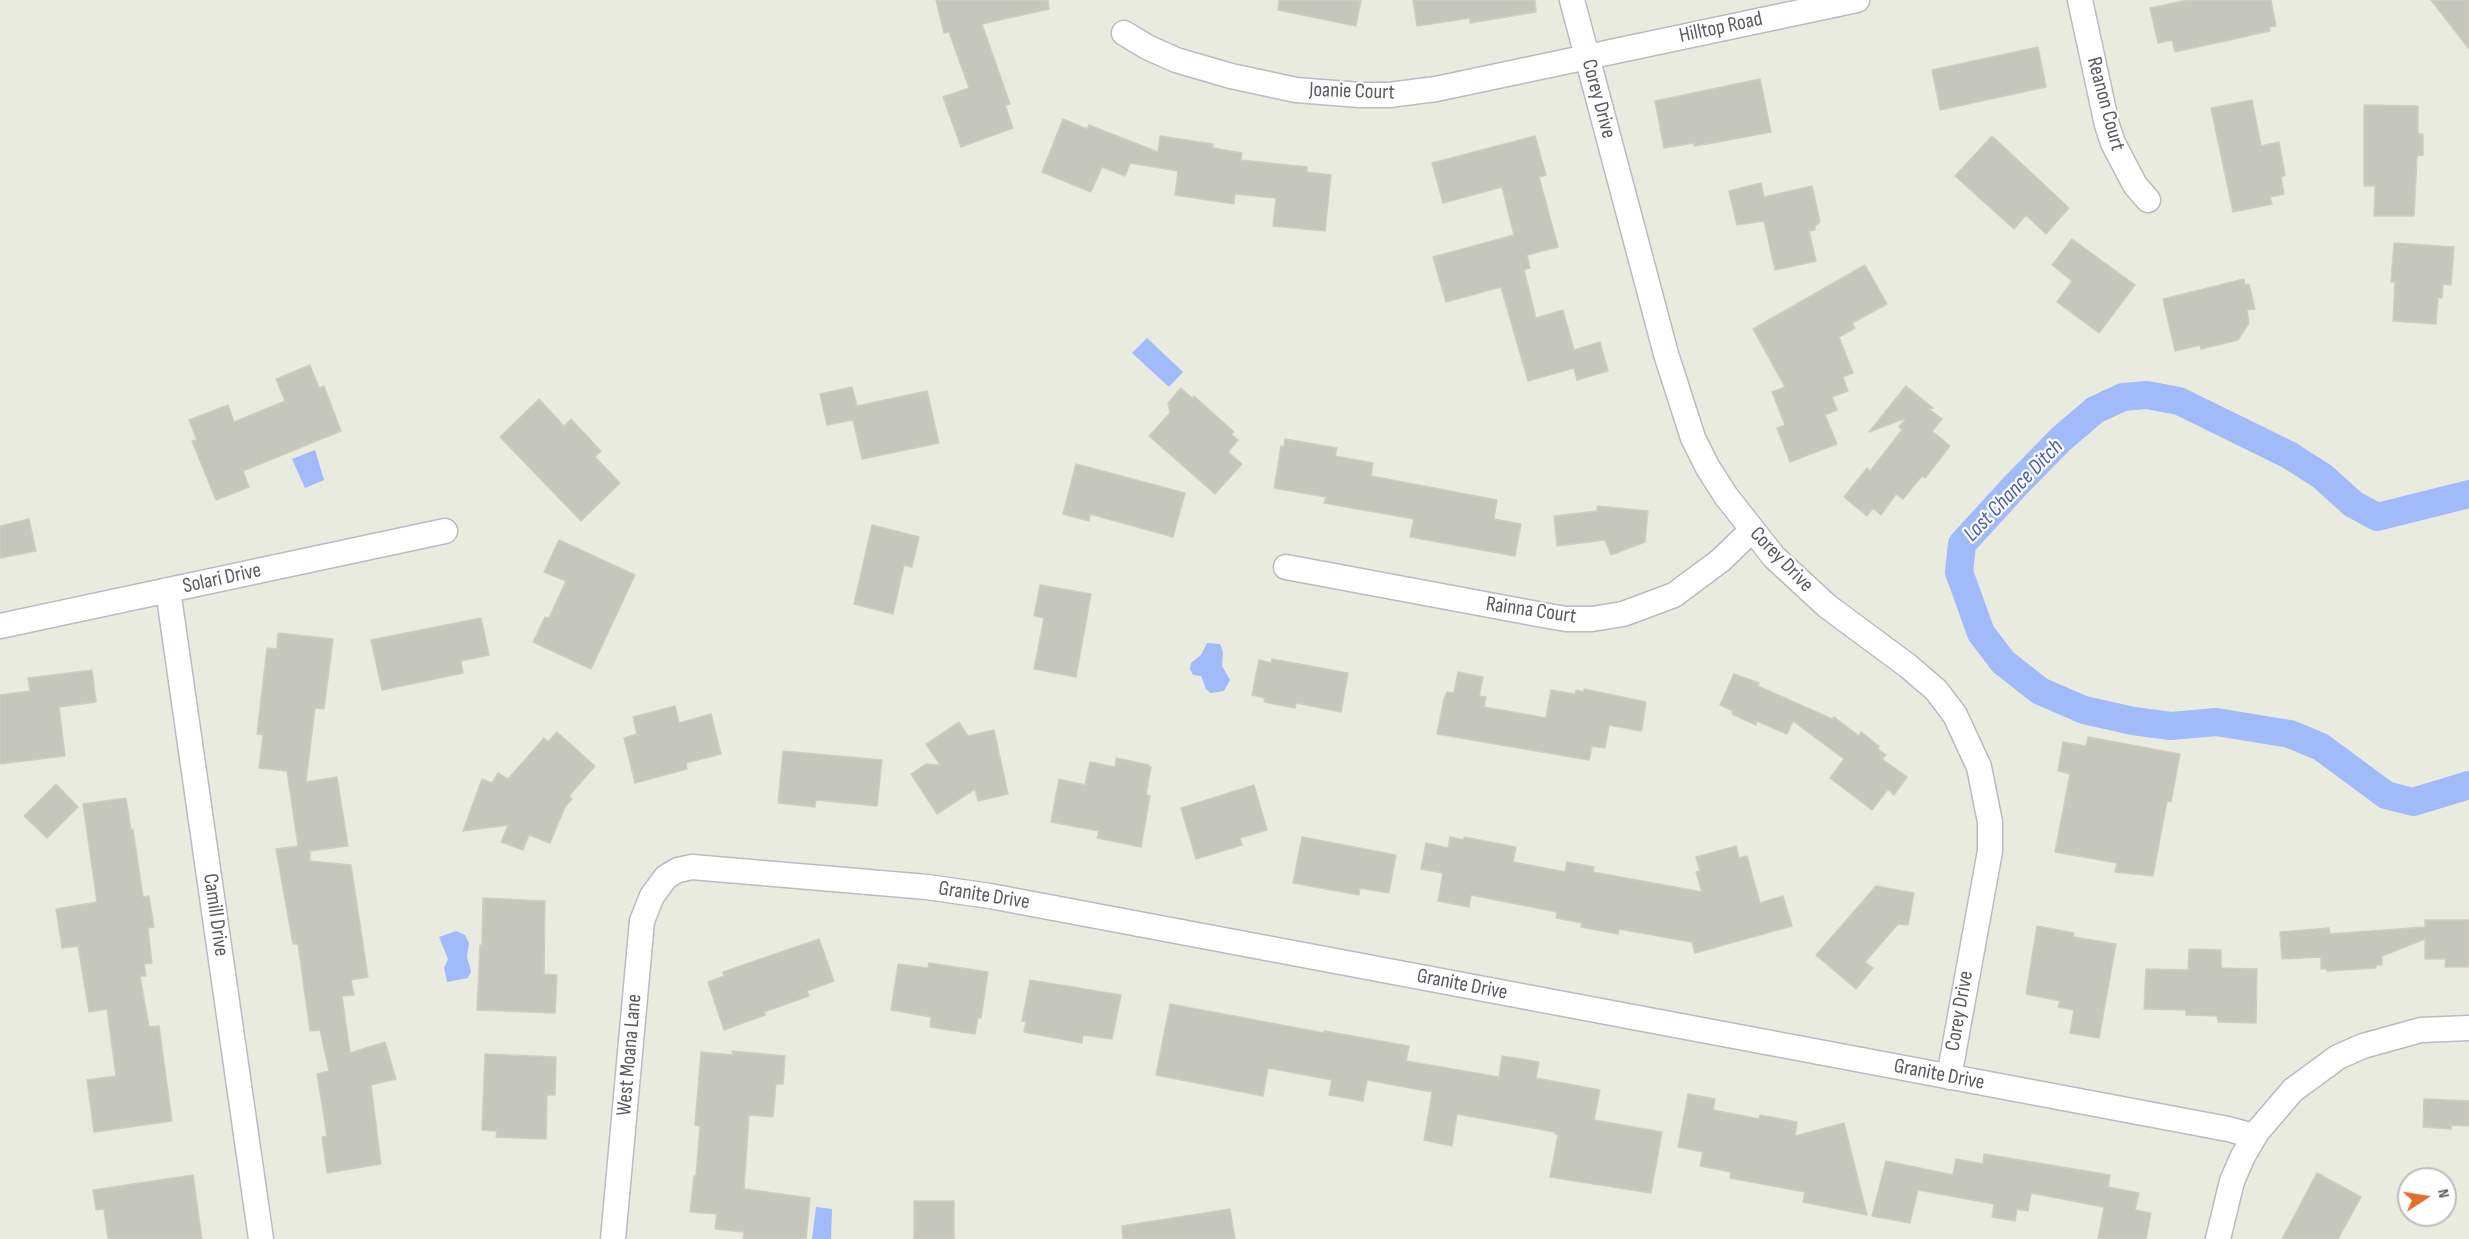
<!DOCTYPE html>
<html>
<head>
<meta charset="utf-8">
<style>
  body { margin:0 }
  #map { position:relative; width:2469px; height:1239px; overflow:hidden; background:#eaebdf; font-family:"Sofia Sans Condensed",sans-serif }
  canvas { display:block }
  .north { position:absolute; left:2397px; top:1167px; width:60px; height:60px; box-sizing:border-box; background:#fff; border:2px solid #bcbdbf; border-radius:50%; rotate:78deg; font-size:16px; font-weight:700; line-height:24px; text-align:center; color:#585a60 }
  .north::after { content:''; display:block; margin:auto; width:21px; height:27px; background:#df6f31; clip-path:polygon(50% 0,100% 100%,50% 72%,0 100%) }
</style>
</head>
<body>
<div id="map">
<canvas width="2469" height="1239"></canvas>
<div class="north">N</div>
</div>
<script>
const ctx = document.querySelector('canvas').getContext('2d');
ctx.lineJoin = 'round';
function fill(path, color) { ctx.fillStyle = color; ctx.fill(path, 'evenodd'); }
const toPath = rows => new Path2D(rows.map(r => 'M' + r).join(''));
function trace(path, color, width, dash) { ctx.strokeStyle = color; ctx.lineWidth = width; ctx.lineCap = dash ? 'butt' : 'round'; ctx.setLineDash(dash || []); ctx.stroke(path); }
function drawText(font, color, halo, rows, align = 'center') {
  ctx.font = font + ' "Sofia Sans Condensed",sans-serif'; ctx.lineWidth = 4.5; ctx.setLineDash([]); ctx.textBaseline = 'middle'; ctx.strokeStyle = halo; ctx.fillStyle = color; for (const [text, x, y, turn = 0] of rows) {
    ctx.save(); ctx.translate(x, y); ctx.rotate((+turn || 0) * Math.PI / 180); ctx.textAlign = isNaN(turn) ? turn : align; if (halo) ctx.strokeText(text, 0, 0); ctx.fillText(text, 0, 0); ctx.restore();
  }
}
fill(toPath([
  [1147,338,1183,372,1169,387,1132,353],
  [315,450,324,480,305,488,292,459],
  [1207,643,1220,644,1223,652,1222,666,1230,680,1224,691,1218,692,1210,693,1206,689,1201,676,1193,675,1190,669,1191,663,1201,655],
  [456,931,465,935,469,943,467,957,471,971,468,978,447,982,444,968,448,959,439,937],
  [816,1207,832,1209,831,1239,812,1239]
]), '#a0bafa');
trace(toPath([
  [2469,494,2377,517,2353,504,2322,476,2289,455,2179,401,2147,395,2123,397,2095,410,2061,439,2015,486,1962,544,1959,572,1981,633,2003,662,2040,691,2084,710,2133,721,2171,726,2216,722,2290,734,2321,747,2386,795,2413,802,2469,785]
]), '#a0bafa', 28);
const building = toPath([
  [936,0,1048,0,1049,9,982,24,1010,104,1005,105,1013,128,961,147,943,97,969,88,949,32,944,33,936,0],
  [1279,0,1361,0,1356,26,1278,10,1279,0],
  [1413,0,1535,0,1536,12,1470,23,1470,18,1417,26,1413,0],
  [2188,0,2271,0,2276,26,2269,27,2270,31,2175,52,2172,40,2158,43,2150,8,2188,0],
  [2431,0,2469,0,2469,49,2431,0],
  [2038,47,2046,87,1940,110,1932,70,2038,47],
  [1760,79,1771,132,1707,144,1694,146,1694,143,1664,148,1655,101,1760,79],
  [2252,100,2261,146,2279,142,2285,175,2281,177,2284,194,2270,197,2272,204,2233,212,2211,108,2252,100],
  [2364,105,2418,106,2418,134,2423,134,2423,155,2417,156,2414,216,2374,216,2375,186,2364,186,2364,105],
  [1063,119,1087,129,1089,125,1158,152,1160,136,1213,144,1213,148,1242,153,1241,160,1307,167,1307,172,1331,175,1325,231,1273,226,1276,198,1235,194,1234,204,1175,195,1178,171,1130,163,1125,176,1102,167,1091,192,1042,172,1063,119],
  [1535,136,1546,175,1539,177,1558,247,1527,255,1530,268,1524,270,1536,318,1563,310,1574,350,1600,342,1608,371,1577,380,1574,368,1528,381,1501,287,1446,302,1433,257,1514,235,1502,187,1443,203,1432,163,1535,136],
  [1992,136,2069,208,2046,234,2026,215,2014,229,1955,176,1992,136],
  [1761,183,1764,197,1812,186,1820,222,1815,226,1815,230,1809,231,1816,261,1775,270,1764,221,1737,225,1729,191,1761,183],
  [2072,239,2135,285,2099,333,2057,302,2072,281,2052,265,2072,239],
  [2394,243,2454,247,2451,285,2443,284,2442,298,2438,297,2436,324,2393,321,2395,282,2391,282,2394,243],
  [1865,265,1887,304,1852,323,1855,328,1839,337,1853,373,1843,377,1848,391,1832,397,1837,410,1825,415,1837,444,1790,462,1777,428,1785,425,1772,392,1785,387,1753,329,1865,265],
  [2244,279,2245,285,2249,284,2255,309,2247,310,2249,323,2238,340,2201,349,2200,345,2175,351,2163,299,2244,279],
  [310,365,319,388,324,386,341,431,243,471,249,487,216,500,192,441,197,440,189,420,228,405,234,422,285,401,276,379,310,365],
  [1906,386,1933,408,1929,409,1942,419,1932,431,1950,446,1925,478,1922,476,1903,499,1896,494,1881,515,1873,508,1867,516,1844,497,1867,468,1870,471,1902,430,1899,427,1906,418,1869,432,1906,386],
  [852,387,857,406,927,391,939,443,862,459,853,420,827,425,820,394,852,387],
  [1181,388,1192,398,1194,396,1234,432,1231,434,1238,440,1228,452,1242,464,1215,494,1149,436,1170,413,1168,403,1181,388],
  [539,399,564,426,571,419,601,451,595,457,620,483,581,521,500,437,539,399],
  [1285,439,1337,448,1335,456,1373,463,1371,476,1497,500,1494,519,1521,524,1515,556,1410,537,1414,519,1324,503,1326,497,1274,488,1281,446,1284,447,1285,439],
  [1076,464,1185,493,1173,537,1090,514,1089,521,1063,514,1076,464],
  [1597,506,1648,511,1645,542,1611,555,1605,540,1557,546,1554,516,1597,511,1597,506],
  [29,519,36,551,0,558,0,526,29,519],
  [872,525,919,537,912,567,904,565,893,614,854,604,872,525],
  [559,540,635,575,591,669,533,642,545,617,549,618,566,581,544,572,559,540],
  [1040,585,1091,594,1076,677,1034,669,1044,618,1034,616,1040,585],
  [481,618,489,655,461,661,463,673,382,690,371,640,481,618],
  [278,633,333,639,324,709,315,708,306,782,337,777,348,846,310,851,310,861,351,865,368,977,351,980,354,995,342,996,350,1053,385,1042,396,1079,371,1085,381,1164,327,1173,322,1137,327,1136,317,1074,329,1071,320,1030,310,1031,298,944,293,944,276,849,298,846,287,771,259,768,263,735,257,734,267,648,277,649,278,633],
  [1272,659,1348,673,1341,712,1296,703,1295,708,1264,702,1265,698,1252,695,1259,660,1271,663,1272,659],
  [92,670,96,702,59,707,65,756,0,764,0,695,30,691,28,678,92,670],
  [1458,672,1483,677,1479,696,1486,697,1484,707,1546,718,1551,690,1575,694,1576,690,1584,692,1584,689,1646,702,1642,729,1641,731,1609,725,1605,748,1592,746,1589,760,1437,734,1444,699,1447,692,1454,693,1458,672],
  [1734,674,1759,683,1758,686,1832,719,1834,717,1859,736,1861,732,1879,746,1878,749,1886,755,1882,759,1907,777,1894,795,1888,789,1872,810,1830,778,1844,759,1793,721,1787,734,1757,721,1756,725,1732,714,1733,711,1720,705,1734,674],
  [675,706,679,723,711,714,721,754,686,763,687,769,635,783,624,738,637,734,633,717,675,706],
  [959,722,968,736,994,730,1008,794,978,801,975,789,937,814,911,774,926,764,940,765,926,744,959,722],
  [557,732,595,766,569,796,572,799,565,807,550,843,529,835,523,850,501,842,508,825,463,831,482,779,492,783,498,773,508,779,544,738,548,742,557,732],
  [2088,737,2180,754,2171,802,2167,801,2153,876,2115,872,2117,863,2055,852,2070,774,2058,771,2063,742,2086,746,2088,737],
  [783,751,882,760,877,806,816,800,815,807,778,803,783,751],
  [1116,758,1149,765,1148,767,1151,767,1146,795,1150,796,1141,847,1097,838,1099,831,1051,822,1059,779,1085,785,1090,762,1115,767,1116,758],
  [56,784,78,807,47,838,24,816,56,784],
  [1254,785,1267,830,1240,838,1242,845,1196,859,1181,808,1254,785],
  [126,798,131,830,133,829,143,897,149,896,154,927,148,928,152,963,144,964,146,976,140,976,149,1027,159,1026,172,1121,94,1132,87,1080,116,1076,107,1009,89,1012,78,946,62,948,56,909,97,902,83,804,126,798],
  [1302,837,1396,855,1389,893,1360,888,1359,895,1293,883,1302,837],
  [1450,837,1464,840,1464,837,1516,847,1513,862,1565,872,1567,862,1594,867,1593,872,1702,892,1696,872,1700,871,1696,857,1736,846,1739,858,1747,856,1760,903,1783,896,1792,926,1695,953,1692,942,1619,929,1618,934,1581,927,1582,923,1556,918,1557,912,1471,895,1469,907,1438,901,1443,873,1421,869,1426,843,1448,848,1450,837],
  [1876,886,1914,893,1908,925,1898,924,1865,962,1873,968,1856,989,1816,955,1876,886],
  [483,898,545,901,544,974,557,975,555,1013,477,1010,480,945,482,945,483,898],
  [2425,920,2469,920,2469,967,2445,967,2446,959,2425,959,2425,939,2382,956,2382,965,2376,965,2376,968,2327,971,2326,969,2321,969,2321,957,2282,959,2280,932,2329,928,2330,934,2425,927,2425,920],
  [2037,926,2074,933,2073,937,2116,944,2099,1038,2070,1033,2074,1010,2058,1007,2060,1001,2026,994,2037,926],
  [819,939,834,981,807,991,809,996,764,1012,765,1015,724,1030,708,982,724,976,723,972,819,939],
  [2189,949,2221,950,2221,968,2257,969,2256,1023,2218,1022,2217,1016,2186,1015,2186,1010,2144,1009,2146,969,2188,970,2189,949],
  [929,963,988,972,981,1018,978,1018,975,1034,930,1027,931,1017,891,1010,898,964,928,968,929,963],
  [1030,980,1121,995,1112,1039,1083,1035,1082,1043,1024,1032,1026,1022,1022,1021,1030,980],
  [1170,1004,1324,1033,1324,1031,1409,1046,1406,1061,1499,1077,1502,1056,1539,1062,1536,1078,1600,1090,1594,1120,1662,1132,1651,1193,1550,1177,1558,1135,1555,1134,1555,1132,1457,1114,1452,1146,1424,1140,1432,1092,1367,1080,1363,1101,1329,1095,1332,1080,1268,1068,1263,1096,1156,1075,1170,1004],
  [732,1051,785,1056,783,1084,776,1084,773,1117,749,1115,744,1189,810,1198,806,1239,743,1239,744,1232,715,1229,717,1214,690,1212,694,1176,696,1176,700,1126,695,1125,701,1052,733,1055,732,1051],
  [485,1054,556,1057,555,1095,547,1095,546,1139,496,1137,497,1131,482,1130,485,1054],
  [1688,1094,1715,1099,1713,1110,1759,1119,1760,1115,1797,1122,1795,1136,1844,1123,1867,1215,1803,1202,1805,1192,1730,1178,1731,1172,1700,1166,1703,1152,1678,1147,1688,1094],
  [2424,1099,2469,1101,2469,1126,2451,1125,2451,1129,2423,1127,2424,1099],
  [1984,1154,2110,1175,2108,1187,2139,1193,2135,1210,2151,1213,2146,1239,2098,1239,2104,1207,2031,1193,2028,1211,2017,1209,2015,1221,1992,1217,1994,1204,1918,1190,1910,1223,1872,1216,1886,1161,1953,1175,1956,1159,1983,1164,1984,1154],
  [2317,1173,2361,1197,2338,1239,2282,1239,2317,1173],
  [193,1175,202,1239,108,1239,104,1209,96,1210,93,1190,193,1175],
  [914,1201,954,1201,954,1239,914,1239,914,1201],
  [1230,1209,1235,1239,1123,1239,1122,1226,1230,1209]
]);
fill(building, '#c5c6bc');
trace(building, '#cfcebe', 1.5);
const minor = toPath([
  [1572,0,1666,354,1693,438,1708,468,1726,496,1774,557,1827,606,1908,666,1936,690,1955,715,1979,767,1990,822,1990,851,1949,1077],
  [2080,0,2107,125,2113,143,2135,185,2148,200],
  [1124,33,1147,47,1176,60,1231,76,1296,90,1360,95,1389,95,1436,89,1857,0],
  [1286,567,1543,615,1566,619,1592,619,1623,614,1674,595,1721,560,1752,530],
  [168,590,261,1239],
  [0,626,445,531],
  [613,1239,642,921,652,896,666,877,678,870,692,867,927,887,990,896,2228,1129,2254,1136],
  [2218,1239,2232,1181,2243,1156,2257,1132,2293,1090,2338,1057,2363,1046,2421,1030,2469,1028]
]);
trace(minor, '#babbc1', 27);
trace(minor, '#fff', 24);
drawText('21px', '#585a60', '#fff', [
  ["Hilltop Road",1721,28,-12],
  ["Joanie Court",1352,92,2],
  ["Corey Drive",1598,99,75],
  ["Reanon Court",2105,104,75],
  ["Corey Drive",1781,560,46],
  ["Solari Drive",222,579,-12],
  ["Rainna Court",1531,611,8],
  ["Granite Drive",984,896,9],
  ["Camill Drive",215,915,82],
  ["Granite Drive",1462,985,11],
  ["Corey Drive",1960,1011,-80],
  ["West Moana Lane",630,1055,-85],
  ["Granite Drive",1939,1075,11]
]);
drawText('italic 22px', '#455ebb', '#fff', [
  ["Last Chance Ditch",2014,491,-46]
]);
</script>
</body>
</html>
